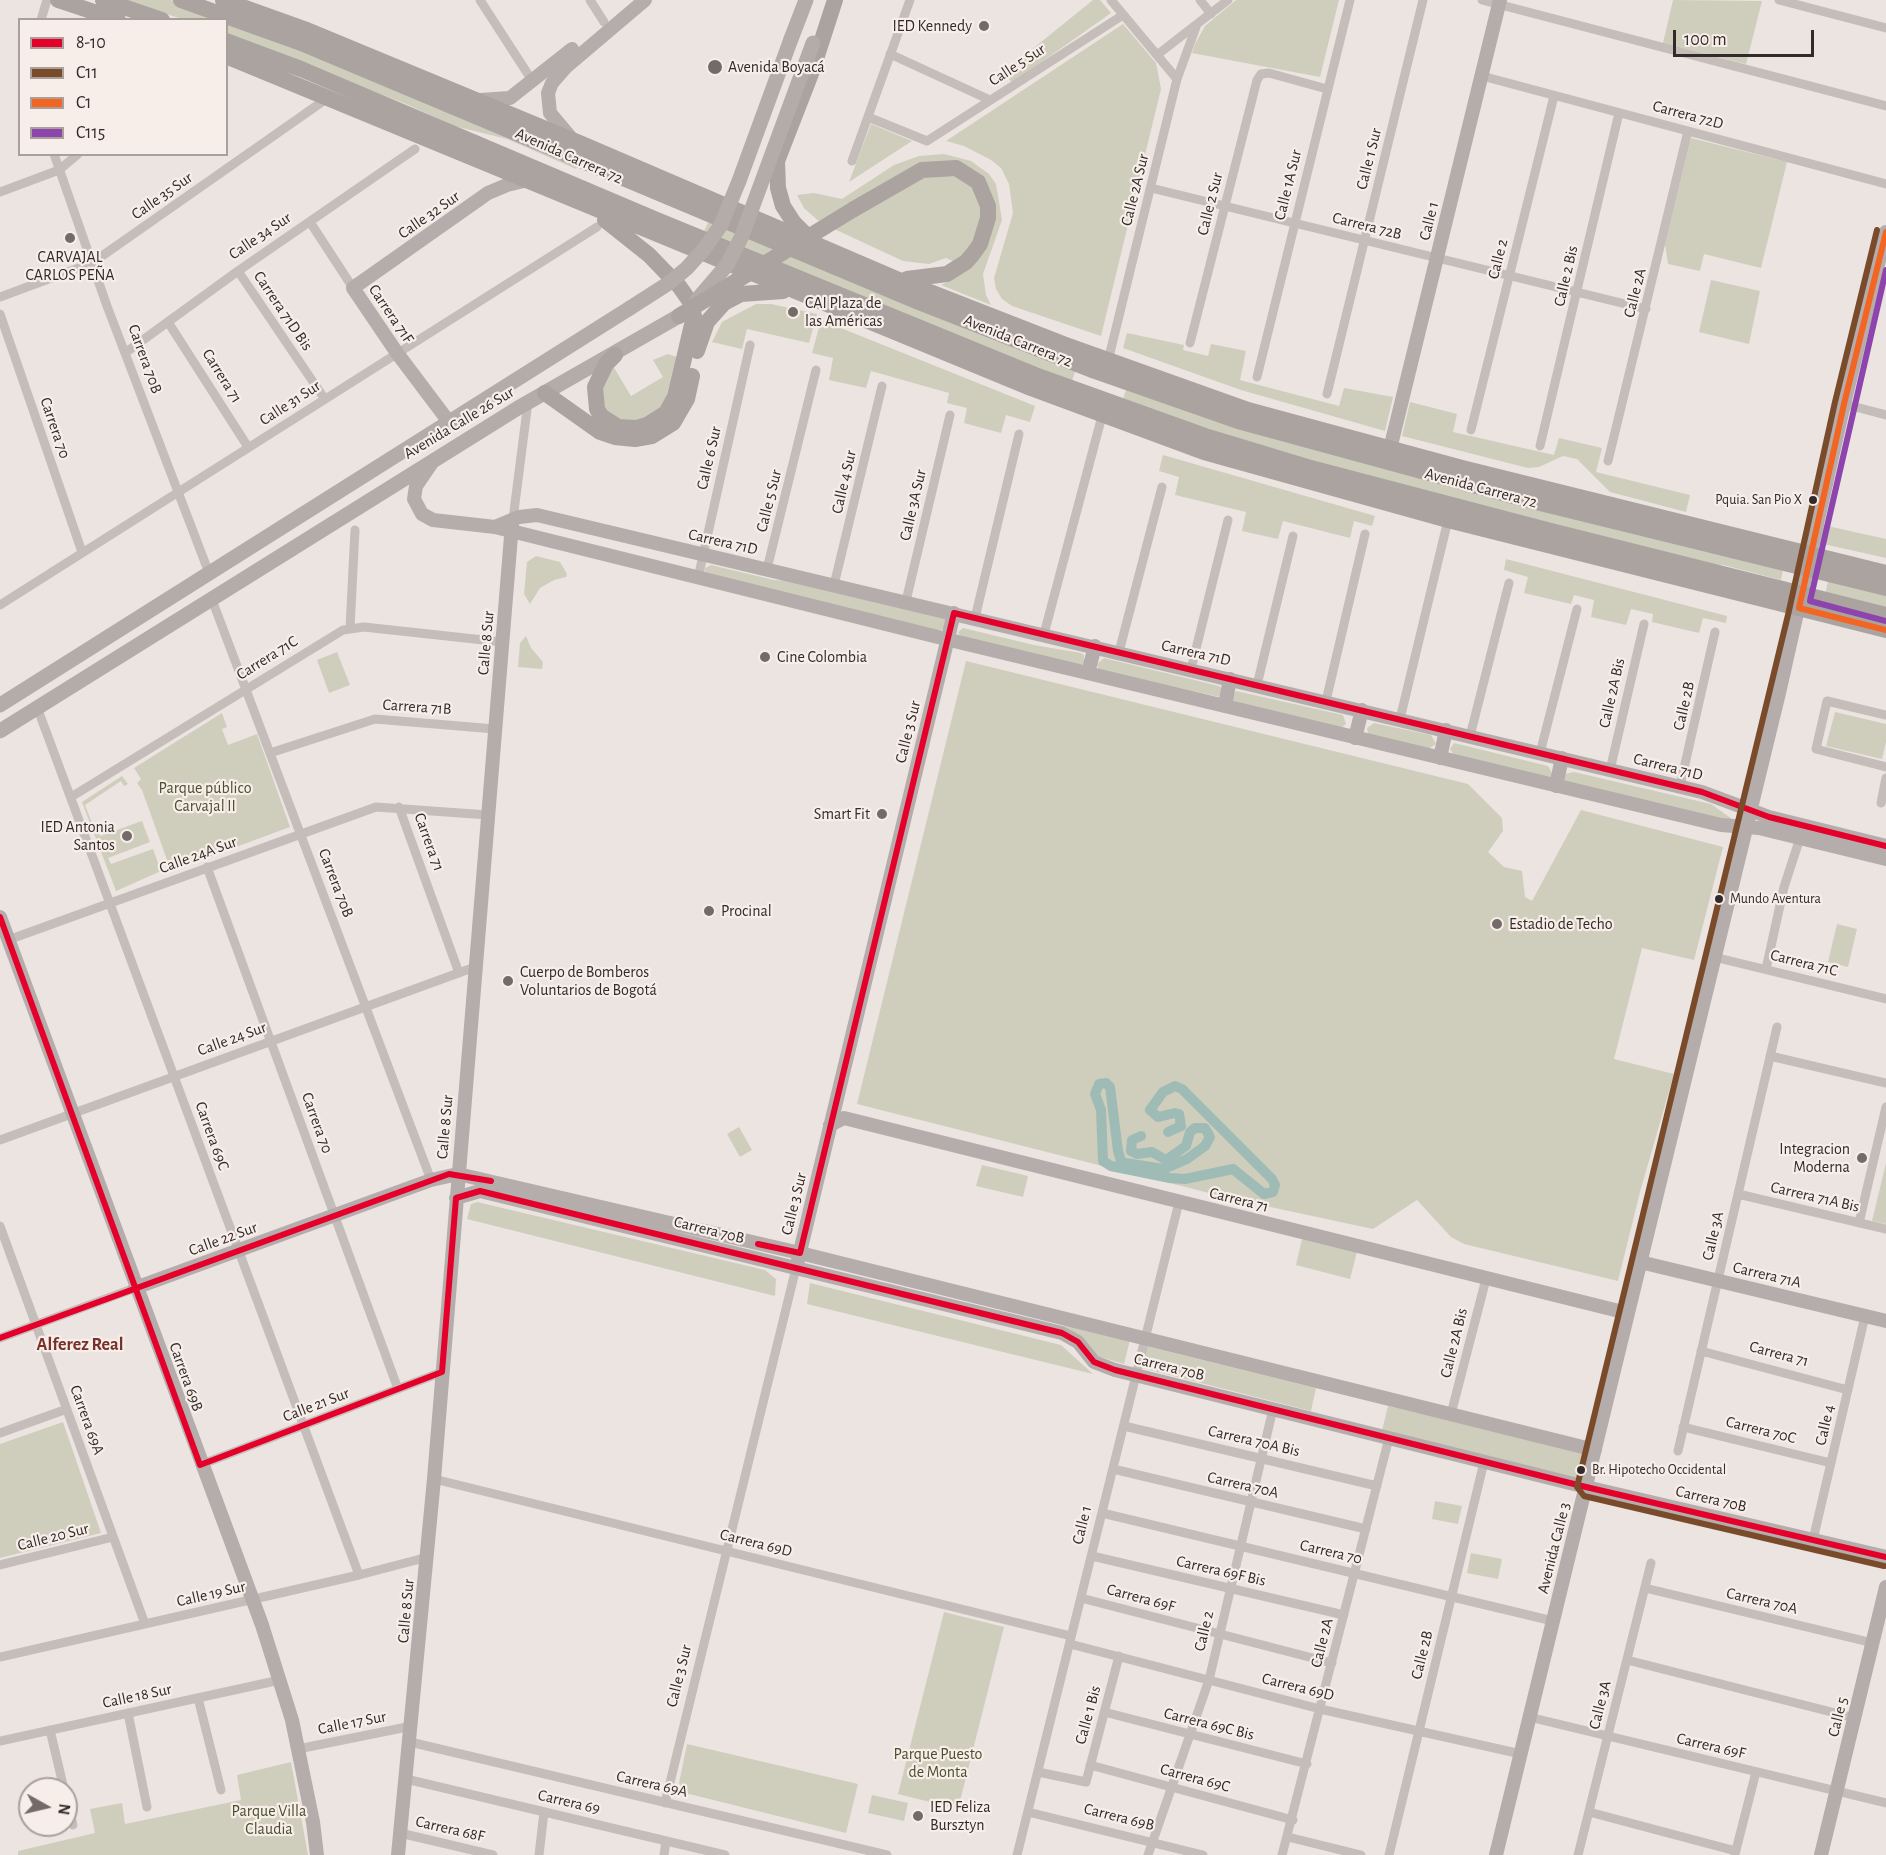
<!DOCTYPE html>
<html>
<head>
<meta charset="utf-8">
<style>
  body { margin:0 }
  #map { position:relative; width:1886px; height:1855px; overflow:hidden; background:#ebe4e1; font-family:"Alegreya Sans",sans-serif }
  canvas { display:block }
  .legend { position:absolute; left:18px; top:18px; width:210px; height:138px; box-sizing:border-box; background:#f7eee9; border:2px solid #a9a09c; margin:0; padding:8px 10px; list-style:none; font-size:18px; color:#342a29 }
  .legend li { display:flex; align-items:center; gap:12px; height:30px }
  .legend b { width:30px; border:2px solid #a9a09c }
  .north { position:absolute; left:18px; top:1777px; width:60px; height:60px; box-sizing:border-box; background:#f7eee9; border:2px solid #a9a09c; border-radius:50%; rotate:98deg; font-size:16px; font-weight:700; line-height:24px; text-align:center; color:#342a29 }
  .north::after { content:''; display:block; margin:auto; width:21px; height:27px; background:#746b69; clip-path:polygon(50% 0,100% 100%,50% 72%,0 100%) }
  .scale { position:absolute; left:1673px; top:30px; width:141px; height:27px; box-sizing:border-box; border:3px solid #342a29; border-top:0; padding-left:8px; font-size:18px; line-height:21px; white-space:nowrap; color:#342a29; -webkit-text-stroke:4px #f7eee9; paint-order:stroke }
</style>
</head>
<body>
<div id="map">
<canvas width="1886" height="1855"></canvas>
<ul class="legend">
<li><b style="height:8px;background:#e4002b"></b>8-10</li>
<li><b style="height:8px;background:#7a4b2a"></b>C11</li>
<li><b style="height:8px;background:#f26522"></b>C1</li>
<li><b style="height:8px;background:#8e44ad"></b>C115</li>
</ul>
<div class="north">N</div>
<div class="scale">100 m</div>
</div>
<script>
const ctx = document.querySelector('canvas').getContext('2d');
ctx.lineJoin = 'round';
function fill(path, color) { ctx.fillStyle = color; ctx.fill(path, 'evenodd'); }
const toPath = rows => new Path2D(rows.map(r => 'M' + r).join(''));
function trace(path, color, width, dash) { ctx.strokeStyle = color; ctx.lineWidth = width; ctx.lineCap = dash ? 'butt' : 'round'; ctx.setLineDash(dash || []); ctx.stroke(path); }
function drawText(font, color, halo, rows, align = 'center') {
  ctx.font = font + ' "Alegreya Sans",sans-serif'; ctx.lineWidth = 4.5; ctx.setLineDash([]); ctx.textBaseline = 'middle'; ctx.strokeStyle = halo; ctx.fillStyle = color; for (const [text, x, y, turn = 0] of rows) {
    ctx.save(); ctx.translate(x, y); ctx.rotate((+turn || 0) * Math.PI / 180); ctx.textAlign = isNaN(turn) ? turn : align; if (halo) ctx.strokeText(text, 0, 0); ctx.fillText(text, 0, 0); ctx.restore();
  }
}
fill(toPath([
  [123,0,171,0,229,19,577,166,576,169,507,139,454,126,406,104,227,35,226,20,182,19],
  [1093,0,1100,0,1111,13,1012,83,1004,72],
  [1236,0,1339,0,1320,77,1192,53,1195,44,1205,26],
  [1673,0,1762,1,1746,64,1663,43],
  [1123,24,1156,63,1161,89,1101,336,1012,306,1002,299,996,289,994,278,1013,213,1009,184,1001,168,991,160,964,146,946,141],
  [871,124,912,141,849,182],
  [1691,138,1787,162,1761,268,1704,254,1700,271,1668,264,1665,244],
  [944,154,971,161,989,174,996,184,1002,220,983,274,986,295,991,305,941,285,959,276,994,213,950,162,822,224,804,208,797,195,814,193,842,199,894,165,919,156],
  [945,171,967,179,981,202,981,229,958,264,946,258,929,264,903,261,832,228,909,182],
  [709,220,1076,369,1071,384,703,234],
  [1711,280,1760,291,1749,344,1699,332],
  [756,304,771,304,817,314,809,343,747,329,742,349,712,342,722,322],
  [821,320,1035,406,1030,422,1006,415,1001,433,964,423,967,408,947,403,949,393,871,371,866,388,829,380,833,358,812,353],
  [1127,333,1184,345,1183,350,1208,356,1211,344,1246,351,1240,380,1339,406,1344,388,1393,397,1385,431,1241,390,1123,348],
  [668,354,677,357,668,403,647,421,621,423,606,414,600,395,613,366,631,396,663,377,653,360],
  [1127,387,1783,570,1781,580,1723,565,1705,564,1356,475,1122,402],
  [1410,402,1457,414,1453,432,1554,455,1559,438,1602,448,1596,472,1690,495,1686,512,1610,492,1577,459,1563,456,1539,467,1528,468,1402,436],
  [1163,455,1375,516,1372,526,1354,521,1350,538,1283,521,1278,539,1242,531,1246,512,1175,495,1179,477,1159,471],
  [1823,525,1886,539,1886,558,1819,543],
  [536,556,560,562,567,574,566,577,554,580,540,588,530,604,524,594,527,562],
  [1506,559,1727,616,1726,623,1703,618,1699,633,1652,622,1653,614,1631,609,1626,625,1591,617,1594,600,1574,595,1571,604,1524,593,1528,577,1504,570],
  [711,565,774,580,797,581,943,616,946,619,946,628,939,631,704,574,705,568],
  [1828,581,1886,594,1886,610,1825,596],
  [963,628,1034,645,1081,653,1084,655,1084,663,1081,666,961,638,958,632],
  [526,636,531,648,543,662,542,669,518,667,520,643],
  [337,652,350,685,329,693,317,660],
  [1104,658,1219,686,1222,688,1220,697,1099,671,1097,664],
  [966,661,1468,784,1502,818,1503,831,1488,852,1504,867,1522,871,1525,897,1532,901,1581,810,1723,847,1694,960,1642,948,1614,1059,1674,1074,1640,1192,1618,1281,1464,1244,1451,1237,1417,1200,1373,1229,1233,1199,857,1104],
  [1236,691,1343,715,1346,724,1341,728,1233,701,1232,697],
  [1835,712,1886,724,1886,742,1882,759,1826,746],
  [222,713,227,727,222,729,228,745,257,734,290,827,171,871,142,790,137,783,141,779,134,768],
  [1374,723,1431,735,1436,744,1428,749,1368,734,1367,728],
  [1454,743,1548,766,1552,773,1551,778,1453,754,1450,749],
  [1574,772,1711,804,1735,821,1734,823,1563,782,1565,774],
  [122,776,128,784,124,786,121,781,85,805,95,831,98,830,100,836,142,821,150,842,108,858,111,864,153,849,161,871,116,891,82,802],
  [1837,924,1857,929,1848,967,1828,962],
  [739,1127,752,1150,740,1157,727,1134],
  [1886,1163,1886,1224,1872,1221],
  [982,1165,1028,1176,1023,1197,976,1186],
  [477,1202,765,1270,776,1279,775,1296,467,1219,471,1204],
  [1302,1239,1357,1252,1350,1279,1296,1265],
  [810,1283,1061,1345,1093,1374,807,1304],
  [1060,1323,1130,1340,1124,1364,1094,1355,1071,1330],
  [1146,1346,1316,1388,1311,1411,1142,1368],
  [1388,1406,1587,1454,1581,1479,1382,1431],
  [63,1422,101,1533,0,1558,0,1444],
  [1435,1501,1462,1506,1458,1524,1432,1519],
  [1471,1553,1502,1559,1498,1579,1467,1573],
  [944,1612,1004,1627,958,1809,898,1794],
  [687,1744,858,1784,846,1833,685,1793,679,1783],
  [291,1762,308,1855,18,1855,18,1851,95,1833,90,1809,122,1803,125,1824,241,1800,237,1775],
  [872,1795,908,1803,904,1821,868,1813]
]), '#cfcebd');
trace(toPath([
  [1141,1136,1132,1140,1131,1151,1137,1154,1152,1152,1166,1160,1186,1146,1190,1132,1195,1128,1205,1128,1210,1137,1205,1146,1187,1159,1164,1169,1125,1163,1121,1161,1118,1151,1110,1087,1106,1083,1099,1084,1095,1094,1101,1110,1103,1161,1111,1166,1170,1178,1185,1179,1233,1169,1264,1194,1273,1192,1275,1185,1272,1179,1182,1089,1175,1086,1163,1092,1150,1110,1158,1117,1175,1113,1179,1114,1181,1126,1168,1132]
]), '#9fbbb6', 10);
trace(toPath([
  [480,0,533,82],
  [590,0,604,22],
  [1111,0,1177,79],
  [1200,0,1211,14],
  [1482,0,1886,106],
  [1779,0,1886,28],
  [41,20,47,0],
  [890,54,990,100],
  [1157,55,1228,0],
  [1482,76,1886,184],
  [868,117,927,141,1123,15],
  [54,154,107,306,209,573],
  [852,161,910,0],
  [1151,188,1646,309],
  [0,192,59,170,78,154],
  [310,222,353,288],
  [238,271,324,398],
  [0,297,92,263,329,97],
  [0,314,82,552],
  [168,322,248,447],
  [1190,343,1257,80,1261,74,1269,73,1327,89],
  [125,353,238,271,415,149],
  [1108,361,1177,79,1196,27],
  [1257,377,1350,0],
  [1327,394,1423,0],
  [1844,404,1886,415],
  [1471,430,1554,96],
  [1540,446,1619,113],
  [1608,461,1688,131],
  [513,519,528,402],
  [767,569,816,370],
  [698,578,750,345],
  [834,585,882,386],
  [211,597,431,1180],
  [906,601,950,415],
  [0,605,597,227],
  [975,618,1019,434],
  [350,628,355,530],
  [1044,634,1102,416],
  [1119,652,1162,487],
  [1191,669,1228,520],
  [1257,685,1293,536],
  [1326,701,1365,534],
  [37,707,359,1575],
  [1886,715,1827,701,1816,749,1886,767],
  [1400,719,1448,520],
  [1470,736,1509,583],
  [270,753,375,719,495,729],
  [1540,753,1577,609],
  [1610,770,1644,624],
  [1680,786,1715,632],
  [71,797,343,630,364,627,502,642],
  [1881,803,1886,778],
  [399,807,459,973],
  [207,867,398,1389],
  [8,940,376,807,488,815],
  [1714,957,1886,999],
  [1766,969,1784,887,1800,838],
  [1770,1056,1886,1083],
  [0,1140,475,967],
  [1738,1194,1886,1229],
  [1859,1223,1886,1107],
  [0,1226,145,1624],
  [0,1338,135,1288],
  [1701,1351,1848,1390],
  [1451,1414,1486,1279],
  [1124,1426,1377,1486],
  [1683,1427,1831,1463],
  [0,1433,67,1409],
  [1678,1451,1777,1027],
  [200,1465,442,1372],
  [1113,1469,1366,1529],
  [434,1479,1071,1636],
  [1102,1513,1553,1621],
  [1813,1540,1865,1316],
  [1092,1556,1344,1615],
  [0,1565,113,1537],
  [1645,1588,1873,1643],
  [1081,1598,1332,1663],
  [1070,1644,1320,1709,1521,1754],
  [0,1657,359,1575,428,1557],
  [1627,1660,1855,1718],
  [198,1698,221,1790],
  [1104,1712,1307,1764],
  [128,1713,147,1807],
  [1529,1717,1886,1803],
  [50,1730,64,1789],
  [0,1741,280,1680],
  [410,1742,887,1855],
  [298,1749,412,1726],
  [1090,1765,1293,1820],
  [1038,1772,1086,1782,1119,1656],
  [406,1779,725,1855],
  [66,1797,73,1825],
  [665,1803,796,1268],
  [1028,1812,1203,1855],
  [1589,1812,1736,1851],
  [400,1833,493,1855],
  [1288,1837,1361,1855],
  [1735,1854,1756,1772],
  [539,1855,544,1812],
  [664,1855,666,1841],
  [1017,1855,1179,1202],
  [1148,1855,1209,1680,1273,1409],
  [1282,1855,1389,1438],
  [1389,1855,1484,1462],
  [1578,1855,1651,1563]
]), '#c4bdba', 9);
trace(toPath([
  [480,100,510,98,572,49],
  [571,138,550,113,548,93,552,83,566,67,645,0],
  [449,422,397,353,353,288,488,193,507,185,528,180],
  [1390,449,1500,0],
  [431,464,416,486,414,499,422,514,433,520,495,527,954,641,1721,825,1759,828,1886,859],
  [495,527,519,517,537,515,1702,792,1769,817,1886,846],
  [1088,673,1095,646],
  [1225,706,1230,679],
  [1355,738,1362,710],
  [1440,758,1446,730],
  [1556,786,1562,758],
  [0,917,262,1625,292,1720,313,1822,317,1855],
  [830,1125,844,1118,1627,1313],
  [456,1198,480,1191,1062,1333,1078,1342,1094,1362,1115,1370,1586,1487,1886,1557],
  [798,1260,954,613],
  [1640,1262,1886,1321],
  [135,1288,431,1180,458,1174,800,1253,1595,1450],
  [398,1855,434,1479,512,524],
  [1496,1855,1779,693,1844,404,1886,232],
  [1821,1855,1886,1587]
]), '#b5adab', 14);
trace(toPath([
  [791,39,806,0],
  [0,705,630,308],
  [0,731,518,408,679,316]
]), '#b3aca9', 15);
trace(toPath([
  [58,0,118,20],
  [103,0,162,20],
  [181,0,304,44,919,302,1095,371,1238,421,1528,500,1886,588],
  [223,0,304,29,584,145,899,280,1063,344,1248,410,1462,468,1886,573],
  [226,41,301,69,657,220,1035,375,1208,437,1307,467,1547,530,1886,615],
  [226,56,1031,388,1204,452,1448,520,1886,630],
  [854,209,922,170,956,168,978,182,988,206,988,218,980,244,973,254,966,262,947,274,907,279],
  [605,220,649,255,679,286,691,303,694,316,675,397,666,413,647,425,637,428,618,427,601,416,597,409,595,387,606,364,615,355],
  [806,235,794,223,783,206,778,188,777,161,812,71,835,0],
  [697,351,707,322,724,303,741,294,783,291],
  [545,393,600,432,615,437,635,439,652,436,673,423,687,399,692,376]
]), '#aaa3a0', 16);
trace(toPath([
  [697,300,727,265,741,238,813,43],
  [630,308,669,283,687,268,704,249,721,225,739,181,791,39]
]), '#b3aca9', 15);
trace(toPath([
  [679,316,854,209]
]), '#aaa3a0', 16);
trace(toPath([
  [0,917,200,1465,442,1372,456,1198,480,1191,1062,1333,1078,1342,1094,1362,1115,1370,1586,1487,1886,1557],
  [758,1244,800,1253,954,613,1702,792,1769,817,1886,846],
  [0,1338,449,1174,491,1181]
]), '#e4002b', 6);
trace(toPath([
  [1877,230,1835,402,1788,615,1577,1487,1584,1496,1884,1566]
]), '#7a4b2a', 6);
trace(toPath([
  [1886,232,1844,404,1799,608,1886,630]
]), '#f26522', 6);
trace(toPath([
  [1886,270,1810,601,1886,621]
]), '#8e44ad', 6);
for (const [x, y, r, color] of [
  [984,26,6,"#746b69"],
  [715,67,8,"#746b69"],
  [70,238,6,"#746b69"],
  [793,312,6,"#746b69"],
  [1813,500,5,"#342a29"],
  [765,657,6,"#746b69"],
  [882,814,6,"#746b69"],
  [127,836,6,"#746b69"],
  [1719,899,5,"#342a29"],
  [709,911,6,"#746b69"],
  [1497,924,6,"#746b69"],
  [508,981,6,"#746b69"],
  [1862,1158,6,"#746b69"],
  [1581,1470,5,"#342a29"],
  [918,1816,6,"#746b69"]
]) { const dot = new Path2D(); dot.arc(x, y, r, 0, 2 * Math.PI); ctx.fillStyle = color; ctx.fill(dot); trace(dot, '#f7eee9', 2); }
drawText('14px', '#342a29', '#f7eee9', [
  ["Pquia. San Pio X",1802,500,"right"],
  ["Mundo Aventura",1730,899],
  ["Br. Hipotecho Occidental",1592,1470]
], 'left');
drawText('16px', '#342a29', '#f7eee9', [
  ["IED Kennedy",972,26,"right"],
  ["Avenida Boyacá",728,67],
  ["CARVAJAL",70,257,"center"],
  ["CARLOS PEÑA",70,275,"center"],
  ["CAI Plaza de",805,303],
  ["las Américas",805,321],
  ["Cine Colombia",777,657],
  ["Smart Fit",870,814,"right"],
  ["IED Antonia",115,827,"right"],
  ["Santos",115,845,"right"],
  ["Procinal",721,911],
  ["Estadio de Techo",1509,924],
  ["Cuerpo de Bomberos",520,972],
  ["Voluntarios de Bogotá",520,990],
  ["Integracion",1850,1149,"right"],
  ["Moderna",1850,1167,"right"],
  ["IED Feliza",930,1807],
  ["Bursztyn",930,1825]
], 'left');
drawText('16px', '#342a29', '#f7eee9', [
  ["Calle 5 Sur",1017,65,-33],
  ["Carrera 72D",1688,115,15],
  ["Avenida Carrera 72",569,156,24],
  ["Calle 1 Sur",1369,159,-76],
  ["Calle 1A Sur",1288,185,-76],
  ["Calle 2A Sur",1135,190,-76],
  ["Calle 35 Sur",162,196,-35],
  ["Calle 2 Sur",1210,204,-76],
  ["Calle 32 Sur",429,215,-35],
  ["Calle 1",1429,221,-76],
  ["Carrera 72B",1367,226,14],
  ["Calle 34 Sur",260,236,-34],
  ["Calle 2",1498,259,-76],
  ["Calle 2 Bis",1566,276,-77],
  ["Calle 2A",1635,293,-76],
  ["Carrera 71D Bis",283,311,56],
  ["Carrera 71F",391,314,56],
  ["Avenida Carrera 72",1018,341,22],
  ["Carrera 70B",145,359,70],
  ["Carrera 71",222,376,58],
  ["Calle 31 Sur",290,403,-33],
  ["Avenida Calle 26 Sur",459,423,-31],
  ["Carrera 70",55,428,71],
  ["Calle 6 Sur",709,458,-77],
  ["Calle 4 Sur",844,482,-77],
  ["Avenida Carrera 72",1481,488,15],
  ["Calle 5 Sur",769,501,-76],
  ["Calle 3A Sur",913,505,-77],
  ["Carrera 71D",723,542,13],
  ["Calle 8 Sur",486,643,-85],
  ["Carrera 71D",1196,653,13],
  ["Carrera 71C",267,658,-32],
  ["Calle 2A Bis",1612,693,-77],
  ["Calle 2B",1684,706,-77],
  ["Carrera 71B",417,707,4],
  ["Calle 3 Sur",908,732,-76],
  ["Carrera 71D",1668,767,14],
  ["Carrera 71",429,842,70],
  ["Calle 24A Sur",198,855,-20],
  ["Carrera 70B",336,883,69],
  ["Carrera 71C",1804,963,14],
  ["Calle 24 Sur",232,1039,-20],
  ["Carrera 70",317,1123,70],
  ["Calle 8 Sur",445,1127,-85],
  ["Carrera 69C",212,1136,70],
  ["Carrera 71A Bis",1815,1197,13],
  ["Carrera 71",1239,1200,14],
  ["Calle 3 Sur",794,1204,-76],
  ["Carrera 70B",709,1230,14],
  ["Calle 3A",1713,1236,-77],
  ["Calle 22 Sur",223,1239,-20],
  ["Carrera 71A",1767,1275,13],
  ["Calle 2A Bis",1454,1343,-76],
  ["Carrera 71",1779,1354,15],
  ["Carrera 70B",1169,1367,14],
  ["Carrera 69B",186,1377,70],
  ["Calle 21 Sur",316,1405,-21],
  ["Carrera 69A",87,1420,70],
  ["Calle 4",1825,1425,-77],
  ["Carrera 70C",1761,1430,14],
  ["Carrera 70A Bis",1254,1441,13],
  ["Carrera 70A",1243,1485,13],
  ["Carrera 70B",1711,1499,13],
  ["Calle 1",1082,1525,-76],
  ["Calle 20 Sur",53,1537,-14],
  ["Carrera 69D",756,1543,14],
  ["Avenida Calle 3",1554,1548,-76],
  ["Carrera 70",1331,1552,13],
  ["Carrera 69F Bis",1221,1571,13],
  ["Calle 19 Sur",211,1594,-13],
  ["Carrera 69F",1141,1598,15],
  ["Carrera 70A",1762,1601,13],
  ["Calle 8 Sur",406,1611,-85],
  ["Calle 2",1204,1631,-77],
  ["Calle 2A",1322,1643,-76],
  ["Calle 2B",1422,1655,-76],
  ["Calle 3 Sur",679,1676,-76],
  ["Carrera 69D",1298,1687,14],
  ["Calle 18 Sur",137,1696,-12],
  ["Calle 3A",1600,1705,-76],
  ["Calle 1 Bis",1088,1715,-75],
  ["Calle 5",1838,1717,-76],
  ["Calle 17 Sur",352,1723,-11],
  ["Carrera 69C Bis",1209,1724,14],
  ["Carrera 69F",1711,1746,13],
  ["Carrera 69C",1195,1778,15],
  ["Carrera 69A",652,1784,13],
  ["Carrera 69",569,1802,13],
  ["Carrera 69B",1119,1817,14],
  ["Carrera 68F",450,1829,13]
]);
drawText('16px', '#494f2f', '#f7eee9', [
  ["Parque público",205,788],
  ["Carvajal II",205,806],
  ["Parque Puesto",938,1754],
  ["de Monta",938,1772],
  ["Parque Villa",269,1811],
  ["Claudia",269,1829]
]);
drawText('bold 18px', '#79302b', '#f7eee9', [
  ["Alferez Real",80,1345]
]);
</script>
</body>
</html>
